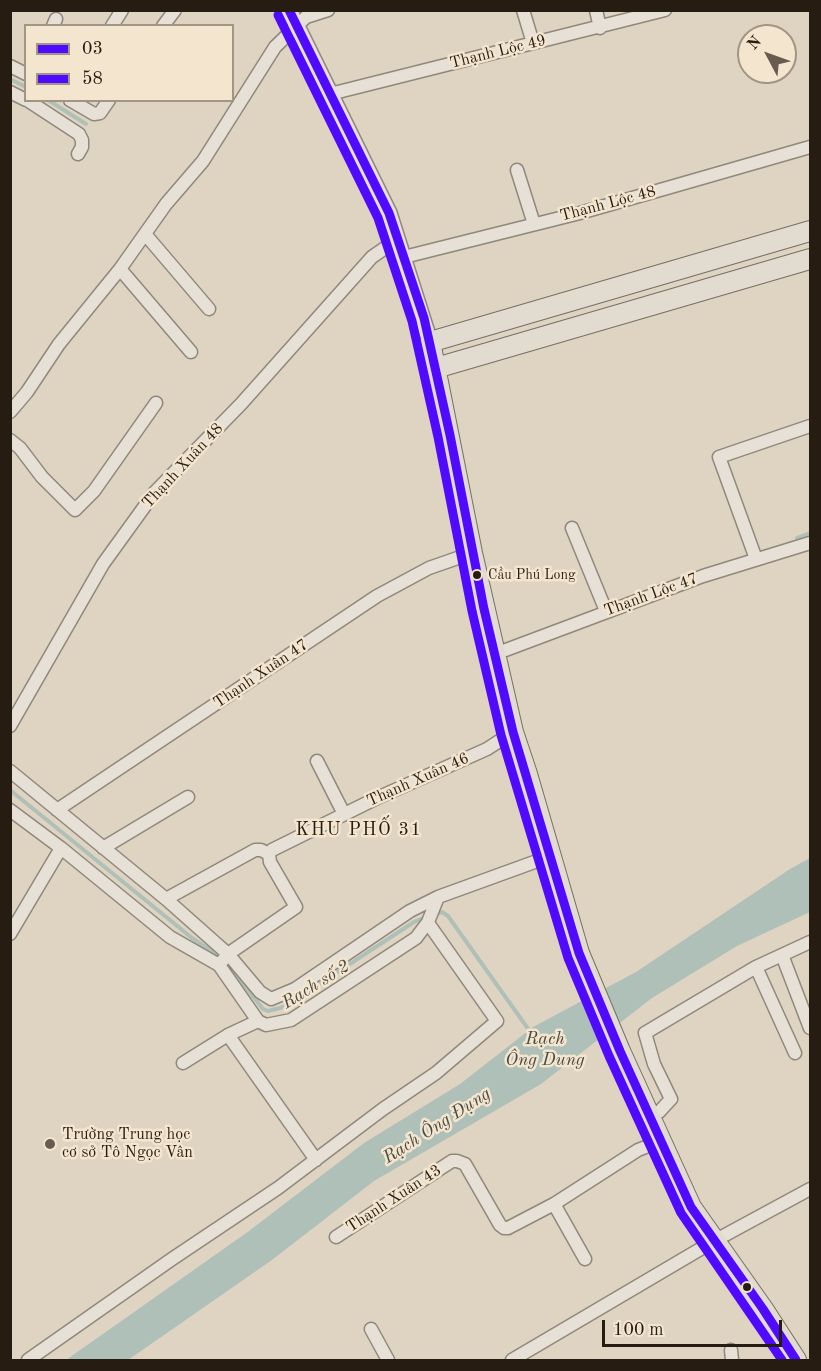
<!DOCTYPE html>
<html>
<head>
<meta charset="utf-8">
<style>
  body { margin:0 }
  #map { position:relative; width:821px; height:1371px; overflow:hidden; background:#dfd4c1; font-family:"Old Standard TT",serif }
  canvas { display:block }
  .frame { position:absolute; inset:0; border:12px solid #261c12; pointer-events:none }
  .legend { position:absolute; left:24px; top:24px; width:210px; height:78px; box-sizing:border-box; background:#f3e5ce; border:2px solid #a19583; margin:0; padding:8px 10px; list-style:none; font-size:18px; color:#261c12 }
  .legend li { display:flex; align-items:center; gap:12px; height:30px }
  .legend b { width:30px; border:2px solid #a19583 }
  .north { position:absolute; left:737px; top:24px; width:60px; height:60px; box-sizing:border-box; background:#f3e5ce; border:2px solid #a19583; border-radius:50%; rotate:311deg; font-size:16px; font-weight:700; line-height:24px; text-align:center; color:#261c12 }
  .north::after { content:''; display:block; margin:auto; width:21px; height:27px; background:#675c4f; clip-path:polygon(50% 0,100% 100%,50% 72%,0 100%) }
  .scale { position:absolute; left:602px; top:1320px; width:180px; height:27px; box-sizing:border-box; border:3px solid #261c12; border-top:0; padding-left:8px; font-size:18px; line-height:21px; white-space:nowrap; color:#261c12; -webkit-text-stroke:4px #f3e5ce; paint-order:stroke }
</style>
</head>
<body>
<div id="map">
<canvas width="821" height="1371"></canvas>
<div class="frame"></div>
<ul class="legend">
<li><b style="height:8px;background:#4f0aff"></b>03</li>
<li><b style="height:8px;background:#4f0aff"></b>58</li>
</ul>
<div class="north">N</div>
<div class="scale">100 m</div>
</div>
<script>
const ctx = document.querySelector('canvas').getContext('2d');
ctx.lineJoin = 'round';
function fill(path, color) { ctx.fillStyle = color; ctx.fill(path, 'evenodd'); }
const toPath = rows => new Path2D(rows.map(r => 'M' + r).join(''));
function trace(path, color, width, dash) { ctx.strokeStyle = color; ctx.lineWidth = width; ctx.lineCap = dash ? 'butt' : 'round'; ctx.setLineDash(dash || []); ctx.stroke(path); }
function drawText(font, color, halo, rows, align = 'center') {
  ctx.font = font + ' "Old Standard TT",serif'; ctx.lineWidth = 5; ctx.setLineDash([]); ctx.textBaseline = 'middle'; ctx.strokeStyle = halo; ctx.fillStyle = color; for (const [text, x, y, turn = 0] of rows) {
    ctx.save(); ctx.translate(x, y); ctx.rotate((+turn || 0) * Math.PI / 180); ctx.textAlign = isNaN(turn) ? turn : align; if (halo) ctx.strokeText(text, 0, 0); ctx.fillText(text, 0, 0); ctx.restore();
  }
}
fill(toPath([
  [810,858,810,912,737,946,652,998,541,1084,374,1181,272,1260,128,1360,66,1360,249,1231,364,1143,460,1084,533,1027,636,972,790,869]
]), '#afc0b9');
trace(toPath([
  [10,79,26,87],
  [48,100,86,124],
  [797,538,810,533],
  [10,790,192,938,216,954,228,965,263,1009,268,1011,284,1007,414,922,428,916],
  [435,914,442,912,448,916,531,1033]
]), '#afc0b9', 4);
const minor = toPath([
  [523,10,533,43],
  [596,10,600,28],
  [53,26,56,19],
  [112,26,122,10],
  [163,26,175,10],
  [10,66,26,74],
  [10,92,26,100],
  [330,94,665,10],
  [27,100,79,134,82,140,82,147,78,154],
  [70,100,94,114,100,113,109,100],
  [517,170,534,224],
  [145,234,209,309],
  [404,257,580,213,810,147],
  [120,269,191,352],
  [10,412,27,392,59,344,120,269,166,204,203,161,275,47,306,17,328,10],
  [10,440,20,448,42,477,75,510,94,491,156,403],
  [572,528,606,611],
  [756,559,719,457,810,426],
  [495,654,703,576,810,543],
  [10,726,103,564,155,492,241,404,372,257,398,239],
  [317,761,344,814],
  [10,771,166,899,255,850,261,850,269,854],
  [10,810,61,848,10,934],
  [57,810,377,596,429,568,472,553],
  [61,848,170,937,219,965,258,1021],
  [103,848,188,797],
  [166,899,228,954,260,992,271,999,295,989,410,911,438,897,551,856],
  [782,955,810,1028],
  [219,965,228,954,296,907,270,862,269,854,272,850,377,798,487,749,513,732],
  [756,967,795,1053],
  [258,1021,266,1025,291,1020,416,938,428,922,438,897],
  [228,1035,316,1160],
  [183,1063,228,1035,258,1021],
  [649,1113,659,1112,671,1099,654,1064,645,1033,756,967,810,942],
  [336,1237,452,1161,457,1161,465,1164,500,1225,504,1228,508,1228,554,1204],
  [585,1259,554,1204,638,1150,661,1141],
  [371,1329,388,1360],
  [731,1350,732,1360],
  [28,1360,172,1259,278,1188,383,1109,436,1073,497,1021,428,923],
  [512,1360,714,1241,810,1189]
]);
const tertiary = toPath([
  [289,10,389,213,430,342]
]);
const primary = toPath([
  [436,368,810,259],
  [796,1360,763,1309,691,1207,620,1051,579,953,527,774,513,732,472,553,430,342,810,231]
]);
trace(minor, '#8f887c', 15);
trace(tertiary, '#8f887c', 18);
trace(primary, '#766f64', 22);
trace(minor, '#e6e0d6', 12);
trace(tertiary, '#e6e0d6', 15);
trace(primary, '#e2dbcf', 20);
trace(toPath([
  [289,10,389,213,424,318,450,435,484,609,513,732,579,953,620,1051,691,1207,763,1309,796,1360]
]), '#4f0aff', 9);
trace(toPath([
  [278,15,378,218,412,321,438,437,472,611,501,735,568,958,609,1056,681,1213,782,1360]
]), '#4f0aff', 9);
for (const [x, y, r, color] of [
  [477,575,5,"#261c12"],
  [50,1144,6,"#675c4f"],
  [747,1287,5,"#261c12"]
]) { const dot = new Path2D(); dot.arc(x, y, r, 0, 2 * Math.PI); ctx.fillStyle = color; ctx.fill(dot); trace(dot, '#f3e5ce', 2); }
drawText('14px', '#261c12', '#f3e5ce', [
  ["Cầu Phú Long",488,575]
], 'left');
drawText('16px', '#261c12', '#f3e5ce', [
  ["Thạnh Lộc 49",498,52,-14],
  ["Thạnh Lộc 48",608,204,-15],
  ["Thạnh Xuân 48",183,466,-47],
  ["Thạnh Lộc 47",651,595,-20],
  ["Thạnh Xuân 47",261,674,-34],
  ["Thạnh Xuân 46",418,780,-24],
  ["Thạnh Xuân 43",394,1199,-33]
]);
drawText('16px', '#261c12', '#f3e5ce', [
  ["Trường Trung học",62,1135],
  ["cơ sở Tô Ngọc Vân",62,1153]
], 'left');
ctx.letterSpacing = '1.5px';
drawText('18px', '#261c12', '#f3e5ce', [
  ["KHU PHỐ 31",359,830]
]);
ctx.letterSpacing = '0px';
drawText('italic 18px', '#494b43', '#f3e5ce', [
  ["Rạch số 2",316,985,-32],
  ["Rạch",545,1039],
  ["Ông Dung",545,1060],
  ["Rạch Ông Đụng",437,1126,-33]
]);
</script>
</body>
</html>
